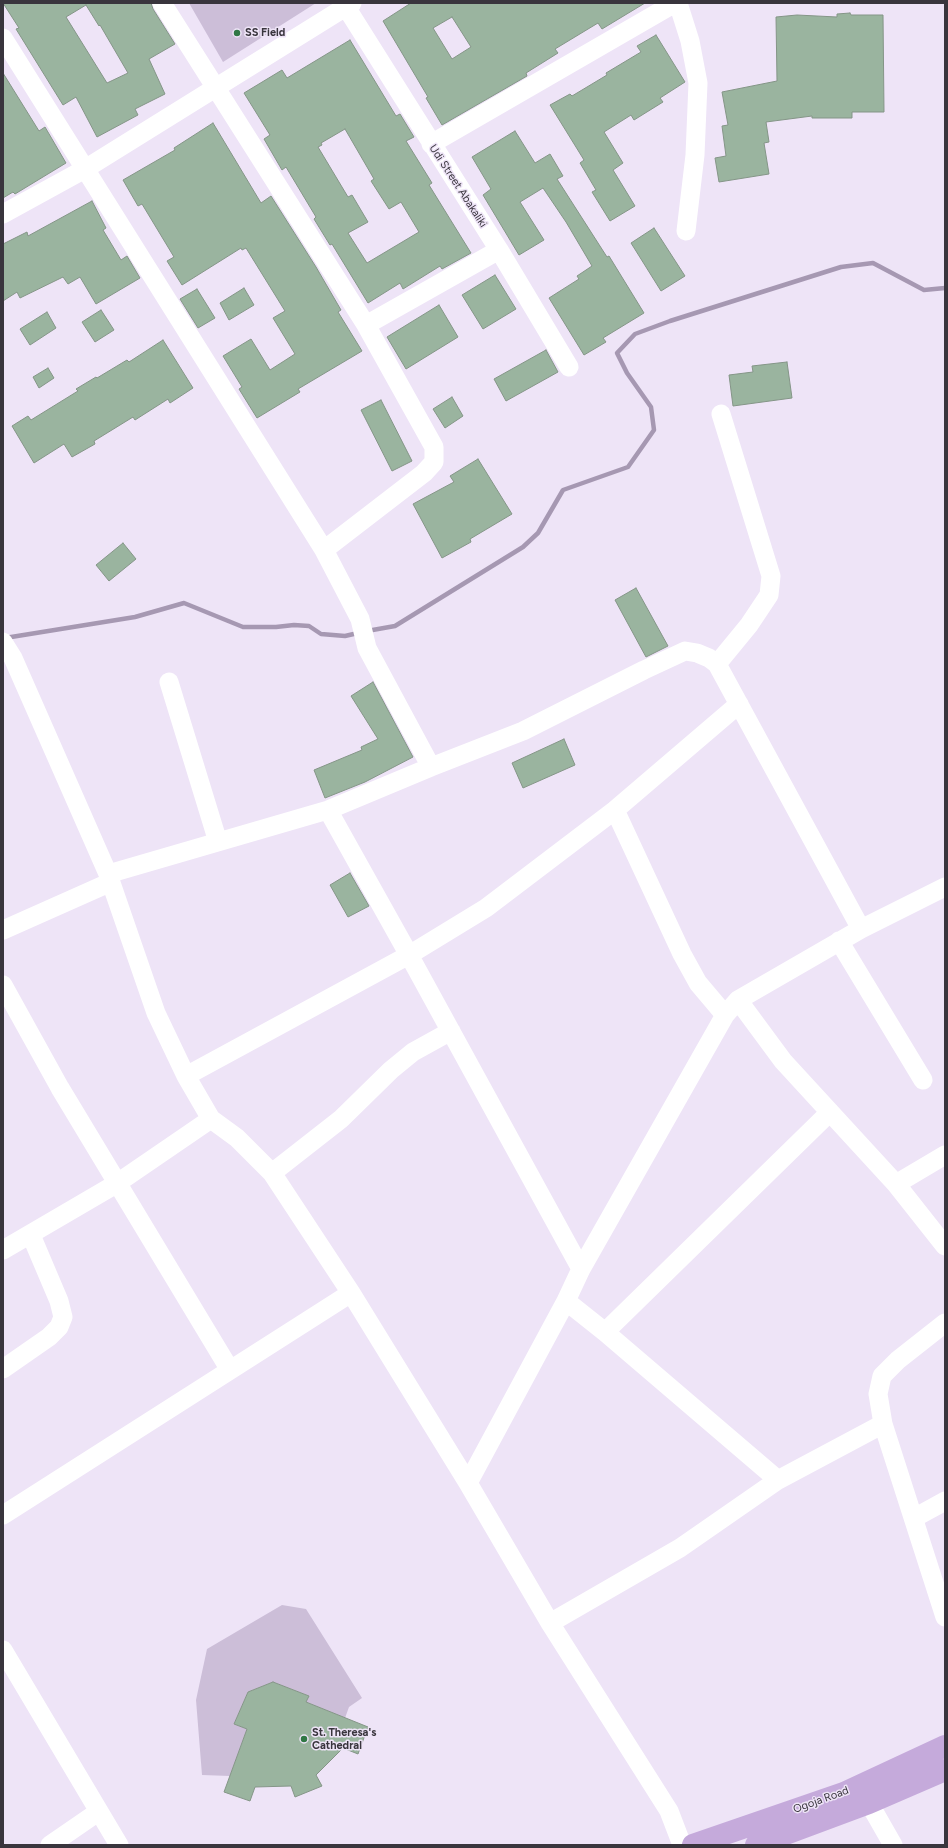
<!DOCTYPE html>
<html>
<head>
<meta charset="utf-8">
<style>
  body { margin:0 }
  #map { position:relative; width:948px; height:1848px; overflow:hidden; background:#eee4f7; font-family:Figtree,sans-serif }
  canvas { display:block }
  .frame { position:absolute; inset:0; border:4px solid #39353d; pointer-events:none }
</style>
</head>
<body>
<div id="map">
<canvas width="948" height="1848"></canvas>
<div class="frame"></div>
</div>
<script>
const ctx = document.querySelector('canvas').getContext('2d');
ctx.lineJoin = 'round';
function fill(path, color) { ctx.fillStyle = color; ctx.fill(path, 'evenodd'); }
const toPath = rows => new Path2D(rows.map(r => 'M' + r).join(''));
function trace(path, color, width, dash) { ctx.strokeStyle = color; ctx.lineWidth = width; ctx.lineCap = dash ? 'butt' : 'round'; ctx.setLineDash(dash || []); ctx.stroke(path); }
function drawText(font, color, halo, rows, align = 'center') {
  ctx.font = font + ' Figtree,sans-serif'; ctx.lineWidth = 3; ctx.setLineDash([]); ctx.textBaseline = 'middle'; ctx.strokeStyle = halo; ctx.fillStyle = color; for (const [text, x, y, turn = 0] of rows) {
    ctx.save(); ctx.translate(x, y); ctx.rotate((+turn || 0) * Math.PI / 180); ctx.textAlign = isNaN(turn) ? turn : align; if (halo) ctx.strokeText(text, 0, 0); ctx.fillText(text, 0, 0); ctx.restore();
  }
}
fill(toPath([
  [189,3,316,3,223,62],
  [282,1605,306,1609,362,1698,349,1707,345,1718,306,1702,309,1696,273,1682,248,1692,234,1724,247,1729,230,1776,202,1775,196,1700,207,1649]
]), '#ccbed8');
trace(toPath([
  [367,631,395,626,523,547,538,533,563,490,628,467,654,430,651,407,627,373,617,353,635,334,670,321,841,267,873,263,924,290,945,288],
  [5,638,135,617,184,603,243,627,276,627,294,625,309,626,321,634,345,636,358,633]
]), '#a698b2', 4.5);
const building = toPath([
  [3,3,151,3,153,9,175,44,149,59,165,94,135,109,138,115,97,137,76,97,63,105,16,29,19,28,3,3],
  [86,5,99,26,100,25,128,73,107,83,66,17,86,5],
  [411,3,645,3,602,29,598,23,555,49,558,53,526,73,527,76,442,125,426,98,428,97,383,21,411,3],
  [452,17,471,47,452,59,433,28,452,17],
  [850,13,851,15,883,15,884,112,852,112,852,118,812,118,812,116,766,122,769,142,764,143,769,174,719,182,715,158,726,156,722,126,728,125,722,92,777,81,776,17,797,15,837,17,837,14,850,13],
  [656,35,685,82,660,98,663,102,634,120,631,115,604,132,623,163,613,170,635,206,610,221,592,192,596,190,580,163,584,160,550,105,570,94,572,96,607,75,606,73,641,52,637,46,656,35],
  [350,40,396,116,400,114,414,137,406,141,432,183,429,185,471,253,442,269,440,266,403,289,400,283,368,303,332,244,330,245,314,219,316,217,286,167,282,170,264,139,270,135,244,93,282,70,287,78,350,40],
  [345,129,374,179,371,181,389,209,401,202,419,232,367,263,348,233,368,222,352,195,348,197,318,147,322,145,321,143,345,129],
  [3,73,39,131,45,127,66,163,15,194,13,192,3,198,3,73],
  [213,123,261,203,271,196,316,267,341,310,338,312,362,351,298,389,300,392,257,418,239,389,242,387,223,356,251,339,270,370,295,354,273,318,285,311,246,248,242,250,241,248,182,285,167,261,174,257,142,204,138,206,123,180,175,150,174,148,213,123],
  [515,131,535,163,550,154,563,176,557,179,607,257,609,256,644,313,603,338,606,342,584,355,549,298,579,279,577,276,592,266,566,222,543,188,520,202,544,240,519,255,483,195,491,189,472,157,515,131],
  [92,201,106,228,103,230,121,260,127,256,140,278,96,304,80,277,68,284,63,277,20,298,17,292,3,301,3,244,27,232,28,236,92,201],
  [654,228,685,276,661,291,631,243,654,228],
  [495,275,516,309,483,329,462,295,495,275],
  [244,288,254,305,229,320,220,303,244,288],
  [197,289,215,318,198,328,180,299,197,289],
  [439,305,458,337,406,369,387,337,439,305],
  [101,310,114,330,95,342,82,322,101,310],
  [47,312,56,328,30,345,20,329,47,312],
  [163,340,193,388,170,403,168,399,135,420,133,417,94,441,95,444,72,457,64,444,34,463,12,426,28,416,31,420,78,391,76,389,96,377,97,378,127,360,129,362,163,340],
  [546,350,558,372,506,401,494,379,546,350],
  [787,362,792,398,733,406,729,375,753,372,752,366,787,362],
  [48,368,54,378,39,388,33,377,48,368],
  [452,397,463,416,445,428,433,409,452,397],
  [381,400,412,461,392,471,361,410,381,400],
  [478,459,512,514,470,539,471,542,442,558,413,504,454,482,450,476,478,459],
  [123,543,136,559,109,581,96,565,123,543],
  [636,588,668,646,646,657,615,600,636,588],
  [373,682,413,757,365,782,325,798,314,770,362,750,361,747,378,739,351,696,373,682],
  [564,739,575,765,523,788,512,763,564,739],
  [350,873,369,906,348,917,330,885,350,873],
  [273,1682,309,1696,306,1702,368,1727,358,1754,343,1748,316,1775,322,1786,295,1797,291,1786,255,1787,250,1801,224,1792,247,1729,234,1724,248,1692,273,1682]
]);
fill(building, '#9ab49f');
trace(building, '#849587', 1);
trace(toPath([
  [162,3,366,325,434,447,434,462,424,473,324,550],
  [678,3,690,41,698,83,695,155,686,231],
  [346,7,499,250,569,367],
  [3,38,324,550,360,619,367,648,431,767],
  [431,144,675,3],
  [3,214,85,169,352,3],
  [366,325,499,250],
  [3,642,13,658,108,874,156,1013,186,1076,211,1119,237,1138,272,1173,351,1293,468,1483,550,1623,669,1811,682,1845],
  [717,664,749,625,769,595,771,576,721,414],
  [169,682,218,842],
  [328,810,409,955,581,1269],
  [615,810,682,954,698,983,725,1015],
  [108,874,328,810,431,767,523,731,644,670,685,651,697,653,709,658,717,664,861,929],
  [3,930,111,882],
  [839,941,923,1080],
  [3,985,60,1088,230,1370],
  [738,1000,783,1061,896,1184,945,1246],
  [186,1076,409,955,486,908,615,810,739,704],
  [272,1173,341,1119,391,1070,413,1052,451,1031],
  [896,1184,945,1155],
  [3,1250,116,1184,211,1119],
  [605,1332,830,1112],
  [3,1369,49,1337,59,1327,63,1317,59,1301,31,1235],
  [883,1424,945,1617],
  [778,1480,883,1424,878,1394,882,1376,898,1360,945,1323],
  [468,1483,566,1301,581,1269,725,1015,738,1000,861,929,945,887],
  [3,1515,351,1293],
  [914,1518,945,1501],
  [550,1623,680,1548,778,1480,605,1332,566,1301],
  [3,1650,119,1845],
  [869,1803,893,1845],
  [50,1845,98,1812]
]), '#fff', 19);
trace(toPath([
  [693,1845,844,1793,945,1746],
  [756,1845,869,1803,945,1770]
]), '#c5aadb', 22);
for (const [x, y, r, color] of [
  [237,33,4,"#2f7744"],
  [304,1739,4,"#2f7744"]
]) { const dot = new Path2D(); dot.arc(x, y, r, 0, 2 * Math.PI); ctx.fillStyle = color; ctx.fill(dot); trace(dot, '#eee4f7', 1.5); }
drawText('bold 11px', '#39353d', '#eee4f7', [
  ["SS Field",245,33],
  ["St. Theresa's",312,1733],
  ["Cathedral",312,1746]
], 'left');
drawText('11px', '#39353d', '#eee4f7', [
  ["Udi Street Abakaliki",458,186,57],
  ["Ogoja Road",821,1800,-20]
]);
</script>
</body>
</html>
